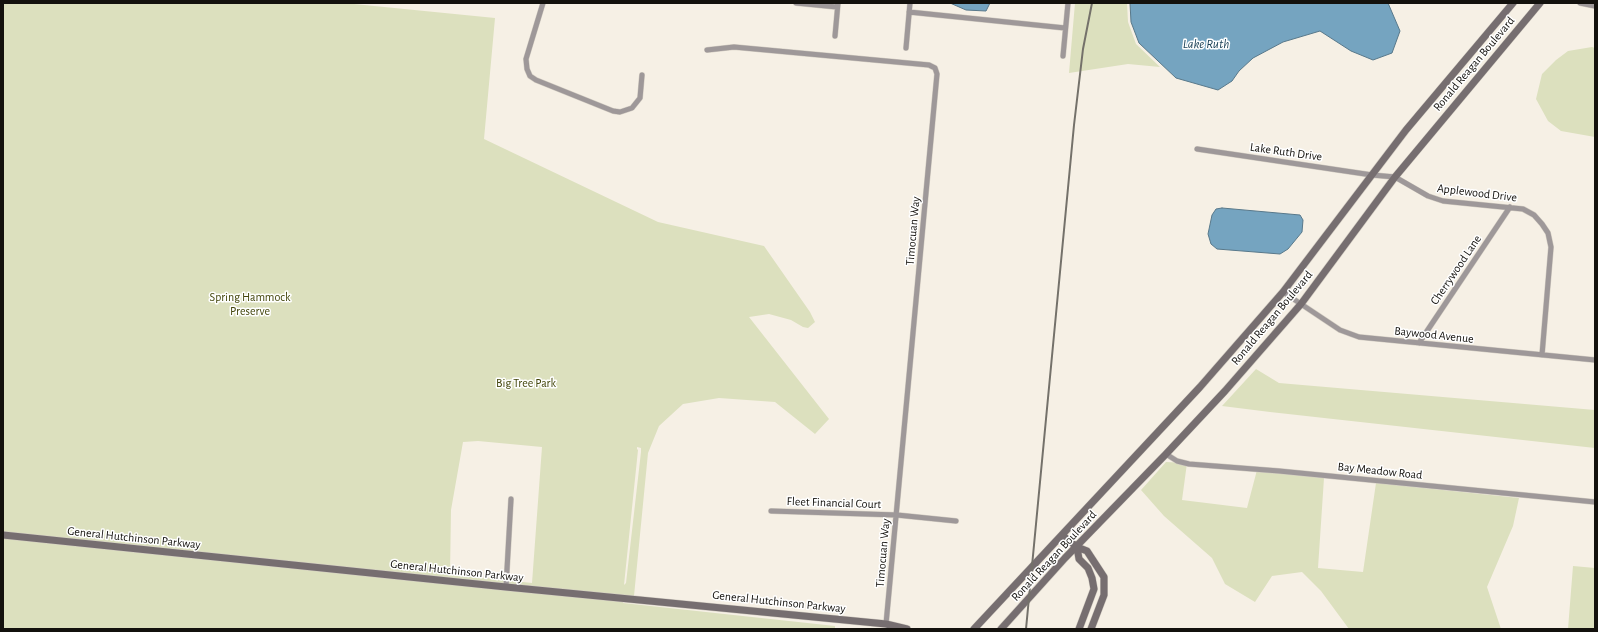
<!DOCTYPE html>
<html>
<head>
<meta charset="utf-8">
<style>
  body { margin:0 }
  #map { position:relative; width:1598px; height:632px; overflow:hidden; background:#f6f0e5; font-family:"Alegreya Sans",sans-serif }
  canvas { display:block }
  .frame { position:absolute; inset:0; border:4px solid #13110d; pointer-events:none }
</style>
</head>
<body>
<div id="map">
<canvas width="1598" height="632"></canvas>
<div class="frame"></div>
</div>
<script>
const ctx = document.querySelector('canvas').getContext('2d');
ctx.lineJoin = 'round';
function fill(path, color) { ctx.fillStyle = color; ctx.fill(path, 'evenodd'); }
const toPath = rows => new Path2D(rows.map(r => 'M' + r).join(''));
function trace(path, color, width, dash) { ctx.strokeStyle = color; ctx.lineWidth = width; ctx.lineCap = dash ? 'butt' : 'round'; ctx.setLineDash(dash || []); ctx.stroke(path); }
function drawText(font, color, halo, rows, align = 'center') {
  ctx.font = font + ' "Alegreya Sans",sans-serif'; ctx.lineWidth = 3; ctx.setLineDash([]); ctx.textBaseline = 'middle'; ctx.strokeStyle = halo; ctx.fillStyle = color; for (const [text, x, y, turn = 0] of rows) {
    ctx.save(); ctx.translate(x, y); ctx.rotate((+turn || 0) * Math.PI / 180); ctx.textAlign = isNaN(turn) ? turn : align; if (halo) ctx.strokeText(text, 0, 0); ctx.fillText(text, 0, 0); ctx.restore();
  }
}
fill(toPath([
  [3,3,344,3,495,18,484,139,658,222,764,246,810,312,815,322,808,328,803,327,791,320,769,314,749,317,829,419,815,434,775,402,719,398,683,404,659,426,648,453,634,596,623,595,623,603,835,626,835,629,3,629],
  [478,441,542,447,532,583,450,574,451,510,463,442],
  [637,447,641,448,641,452,626,583,624,585,638,450,637,449],
  [1075,3,1127,3,1128,22,1136,44,1160,67,1128,64,1069,73],
  [1592,47,1595,48,1595,137,1561,131,1548,121,1536,99,1542,74,1556,60,1568,51],
  [1256,369,1279,383,1595,410,1595,448,1270,412,1222,406],
  [1166,462,1187,463,1182,500,1247,508,1257,470,1324,478,1318,568,1363,572,1376,483,1519,498,1513,526,1487,587,1501,629,1349,629,1321,591,1302,572,1272,576,1255,602,1225,584,1212,558,1164,516,1141,490],
  [1573,566,1595,568,1595,629,1568,629]
]), '#dce0be');
const water = toPath([
  [950,3,990,3,986,11,966,10,950,3],
  [1130,3,1388,3,1400,31,1392,53,1373,60,1351,51,1320,31,1283,42,1253,58,1239,71,1232,81,1218,90,1176,78,1139,43,1131,22,1130,3],
  [1222,208,1300,215,1303,220,1302,232,1288,249,1280,254,1217,249,1211,244,1208,234,1212,215,1216,209,1222,208]
]);
fill(water, '#75a4c0');
trace(water, '#58788a', 1);
const street = toPath([
  [543,3,526,59,527,69,530,76,536,80,613,111,620,112,632,108,640,98,642,75],
  [796,3,837,7],
  [1580,3,1595,6],
  [909,12,1065,28],
  [835,36,838,3],
  [906,48,910,3],
  [707,50,734,47,929,65,935,68,937,74,886,624],
  [1063,56,1068,3],
  [1197,149,1372,175,1395,177,1428,196,1443,201,1523,209,1534,215,1542,224,1548,233,1551,247,1542,355],
  [1283,292,1340,330,1359,337,1595,360],
  [1419,343,1510,207],
  [1166,454,1177,461,1189,464,1279,471,1595,502],
  [771,511,897,515,956,521],
  [506,587,511,499]
]);
const secondary = toPath([
  [3,535,506,587,886,624,907,629],
  [1062,535,1077,547,1087,551,1104,577,1104,595,1091,629],
  [1077,547,1079,559,1088,568,1092,578,1094,589,1079,629],
  [974,629,1200,387,1283,292,1406,130,1513,3],
  [1001,629,1065,558,1166,454,1225,391,1301,304,1395,177,1540,3]
]);
trace(street, '#d2ccc2', 6);
trace(secondary, '#d2ccc2', 8);
trace(street, '#9e9899', 5);
trace(secondary, '#766e70', 7);
trace(toPath([
  [1026,629,1074,125,1083,49,1092,3]
]), '#74716a', 2);
drawText('12px', '#13110d', '#fff', [
  ["Ronald Reagan Boulevard",1474,64,-50],
  ["Lake Ruth Drive",1286,152,8],
  ["Applewood Drive",1477,193,7],
  ["Timocuan Way",913,231,-85],
  ["Cherrywood Lane",1456,270,-56],
  ["Ronald Reagan Boulevard",1272,318,-50],
  ["Baywood Avenue",1434,335,6],
  ["Bay Meadow Road",1380,471,6],
  ["Fleet Financial Court",834,503,2],
  ["General Hutchinson Parkway",134,538,6],
  ["Timocuan Way",883,553,-85],
  ["Ronald Reagan Boulevard",1054,556,-47],
  ["General Hutchinson Parkway",457,571,6],
  ["General Hutchinson Parkway",779,602,6]
]);
drawText('12px', '#42450a', '#fff', [
  ["Spring Hammock",250,297],
  ["Preserve",250,311],
  ["Big Tree Park",526,383]
]);
drawText('italic 13px', '#163d53', '#fff', [
  ["Lake Ruth",1206,44]
]);
</script>
</body>
</html>
